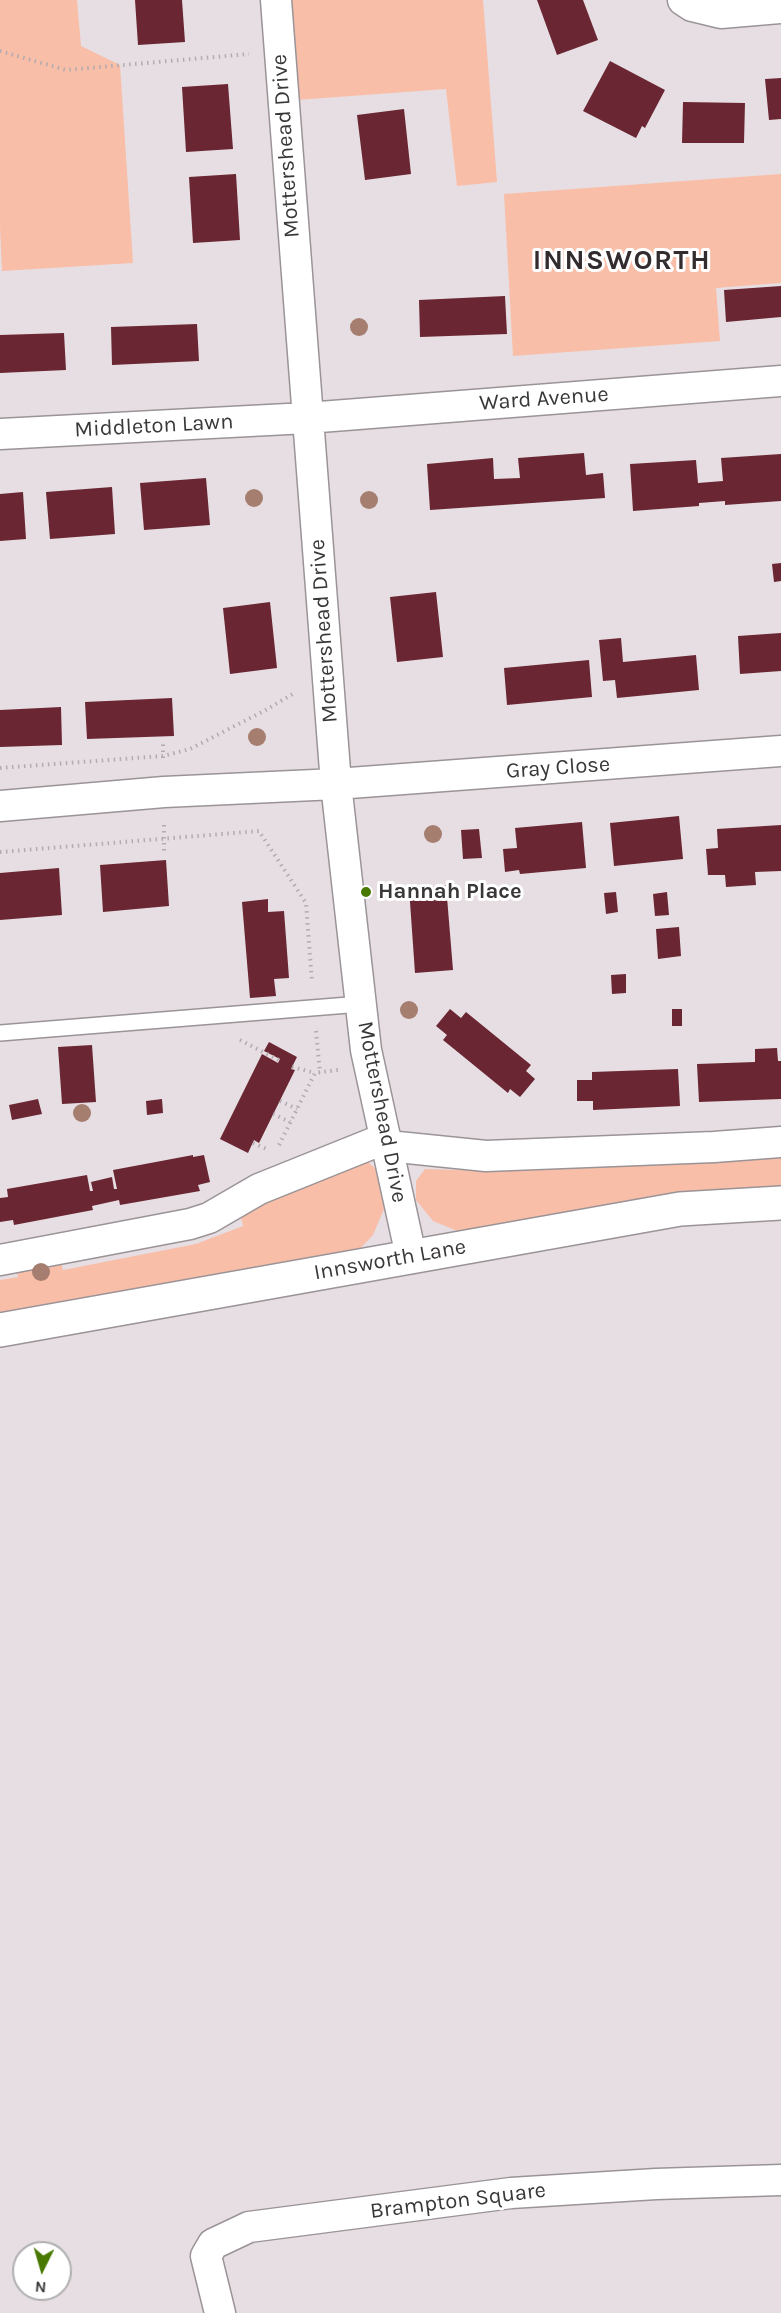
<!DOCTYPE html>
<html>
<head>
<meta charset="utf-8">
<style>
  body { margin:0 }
  #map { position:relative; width:781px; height:2313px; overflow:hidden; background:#e6dee3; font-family:Karla,sans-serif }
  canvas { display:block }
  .north { position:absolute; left:12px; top:2241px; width:60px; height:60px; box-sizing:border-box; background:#fff; border:2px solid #b0afb0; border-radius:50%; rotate:185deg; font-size:16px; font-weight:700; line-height:24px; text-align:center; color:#3a3739 }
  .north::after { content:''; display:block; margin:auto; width:21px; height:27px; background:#497900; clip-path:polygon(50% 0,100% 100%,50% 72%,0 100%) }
</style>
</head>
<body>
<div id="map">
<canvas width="781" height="2313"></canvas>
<div class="north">N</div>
</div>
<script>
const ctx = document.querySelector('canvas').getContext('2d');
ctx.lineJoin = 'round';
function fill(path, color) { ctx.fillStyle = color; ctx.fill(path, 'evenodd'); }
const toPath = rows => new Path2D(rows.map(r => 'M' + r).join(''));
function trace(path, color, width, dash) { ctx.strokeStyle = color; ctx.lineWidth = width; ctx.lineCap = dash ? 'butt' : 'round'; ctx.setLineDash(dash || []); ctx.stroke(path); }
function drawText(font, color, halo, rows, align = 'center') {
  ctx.font = font + ' Karla,sans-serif'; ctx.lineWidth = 6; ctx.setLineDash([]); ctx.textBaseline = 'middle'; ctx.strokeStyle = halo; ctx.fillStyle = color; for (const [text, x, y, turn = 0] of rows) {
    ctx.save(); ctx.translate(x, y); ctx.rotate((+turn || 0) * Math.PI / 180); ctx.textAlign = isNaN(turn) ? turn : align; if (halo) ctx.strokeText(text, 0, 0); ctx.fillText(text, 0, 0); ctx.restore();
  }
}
fill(toPath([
  [0,0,77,0,81,46,120,65,133,263,2,271,0,226],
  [276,0,483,0,497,182,457,186,446,89,283,101],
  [781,174,781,283,716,288,720,341,513,356,504,194],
  [781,1142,781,1190,462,1233,433,1221,416,1200,416,1181,425,1169,486,1171],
  [359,1160,368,1162,376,1169,382,1187,384,1209,373,1235,355,1254,0,1320,0,1280,18,1277,16,1267,60,1258,63,1270,196,1244,243,1226,240,1212]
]), '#f9bea7');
fill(toPath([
  [135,0,182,0,185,42,138,45],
  [537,0,583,0,598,40,557,55],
  [610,61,665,90,645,128,642,126,636,138,583,111],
  [781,78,781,119,769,120,765,79],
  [228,84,233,149,186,152,182,87],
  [683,102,745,103,744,143,682,143],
  [404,109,411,174,365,180,357,115],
  [236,174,240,240,193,243,189,177],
  [781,286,781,317,726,322,724,290],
  [505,296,507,334,420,337,419,300],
  [197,324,199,361,112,365,111,327],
  [64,333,66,370,0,373,0,335],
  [584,453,586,475,603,473,605,498,430,510,427,464,493,458,494,479,520,478,518,458],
  [781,454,781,501,725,505,725,501,699,503,699,506,633,511,630,464,696,460,698,483,723,481,721,458],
  [206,478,210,525,144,530,140,483],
  [112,487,115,534,50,539,46,492],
  [23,492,26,539,0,541,0,494],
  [781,563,781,581,774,582,772,564],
  [436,592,443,657,397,662,390,597],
  [270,602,277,668,230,674,223,608],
  [781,633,781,671,740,674,738,636],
  [621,638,623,662,696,655,699,690,617,698,615,680,603,681,599,640],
  [589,660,592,697,507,705,504,668],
  [172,698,174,736,87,739,85,702],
  [61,707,62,745,0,747,0,710],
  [679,816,683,859,614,866,610,823],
  [582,822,586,868,520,874,519,870,505,872,503,849,517,848,515,828],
  [781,825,781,871,755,872,756,885,726,887,725,875,708,875,706,849,718,848,717,829],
  [479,829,482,858,463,859,461,830],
  [166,860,169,906,103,912,100,865],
  [59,868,62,915,0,920,0,873],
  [446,885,453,970,415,973,409,888],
  [616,892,618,912,606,914,604,893],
  [667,892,669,915,655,916,653,894],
  [268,899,268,912,284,911,289,978,274,979,276,996,250,998,242,902],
  [679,927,681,956,658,959,656,929],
  [626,974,626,993,612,994,611,975],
  [450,1009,461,1018,466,1012,531,1065,526,1071,535,1079,520,1097,510,1089,508,1093,443,1040,447,1035,436,1026],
  [672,1009,682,1009,682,1026,672,1026],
  [269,1042,297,1057,291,1069,295,1070,259,1143,254,1140,248,1153,220,1139,262,1054,278,1063,280,1059,264,1051],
  [92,1045,96,1102,62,1104,58,1047],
  [777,1048,778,1061,781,1061,781,1099,699,1102,697,1064,755,1062,755,1049],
  [678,1069,680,1106,593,1110,593,1101,577,1101,577,1080,592,1080,592,1072],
  [38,1099,42,1114,12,1120,9,1105],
  [162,1099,163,1113,147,1115,146,1101],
  [193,1155,193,1157,204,1155,210,1182,198,1185,200,1191,120,1205,119,1200,92,1206,93,1210,14,1225,13,1220,0,1222,0,1198,8,1197,7,1189,87,1175,90,1191,93,1191,91,1182,112,1177,114,1189,117,1189,113,1170]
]), '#6a2632');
const lane = toPath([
  [0,1033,361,1004]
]);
const street = toPath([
  [276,0,336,784,366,1050,411,1256],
  [683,0,692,6,721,13,781,8],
  [0,434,307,418,781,381],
  [0,806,164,792,336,784,781,751],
  [388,1146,486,1156,714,1147,781,1142],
  [0,1260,190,1224,209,1218,259,1189,386,1138],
  [220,2313,206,2256,213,2244,249,2227,511,2193,656,2184,781,2180]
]);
const secondary = toPath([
  [0,1330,680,1209,781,1203]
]);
trace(lane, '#9a9397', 18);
trace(street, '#9a9397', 33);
trace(secondary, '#9a9397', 36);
trace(toPath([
  [0,51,66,70,249,54],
  [163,758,163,742],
  [0,768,163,756,190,749,264,711,296,692],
  [164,825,164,852],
  [0,852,259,831,306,903,312,982],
  [316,1031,320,1073],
  [240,1040,279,1060],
  [292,1067,315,1073],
  [280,1101,297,1109],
  [273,1114,290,1122],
  [253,1143,269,1150],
  [279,1145,315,1073,338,1070]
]), '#b2abaf', 4, [1.5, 4.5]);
trace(lane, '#fff', 15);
trace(street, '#fff', 30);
trace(secondary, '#fff', 33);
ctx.fillStyle = '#a57e70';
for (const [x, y] of [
  [359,327],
  [254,498],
  [369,500],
  [257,737],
  [433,834],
  [409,1010],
  [82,1113],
  [41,1272]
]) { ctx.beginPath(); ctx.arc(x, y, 9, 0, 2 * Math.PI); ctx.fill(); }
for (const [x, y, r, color] of [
  [366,892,6,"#497900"]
]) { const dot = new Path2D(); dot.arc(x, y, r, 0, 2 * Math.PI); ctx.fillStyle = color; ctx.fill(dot); trace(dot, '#fff', 2); }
drawText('22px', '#3a3739', '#fff', [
  ["Mottershead Drive",286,146,-94],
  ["Ward Avenue",544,399,-4],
  ["Middleton Lawn",154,426,-3],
  ["Mottershead Drive",324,631,-94],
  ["Gray Close",558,768,-4],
  ["Mottershead Drive",382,1112,79],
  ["Innsworth Lane",390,1260,-10],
  ["Brampton Square",458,2201,-7]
]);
drawText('bold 22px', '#3a3739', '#fff', [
  ["Hannah Place",378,892]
], 'left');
ctx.letterSpacing = '1.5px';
drawText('bold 28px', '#322c2f', '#fff', [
  ["INNSWORTH",622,261]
]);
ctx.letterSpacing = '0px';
</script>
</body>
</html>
